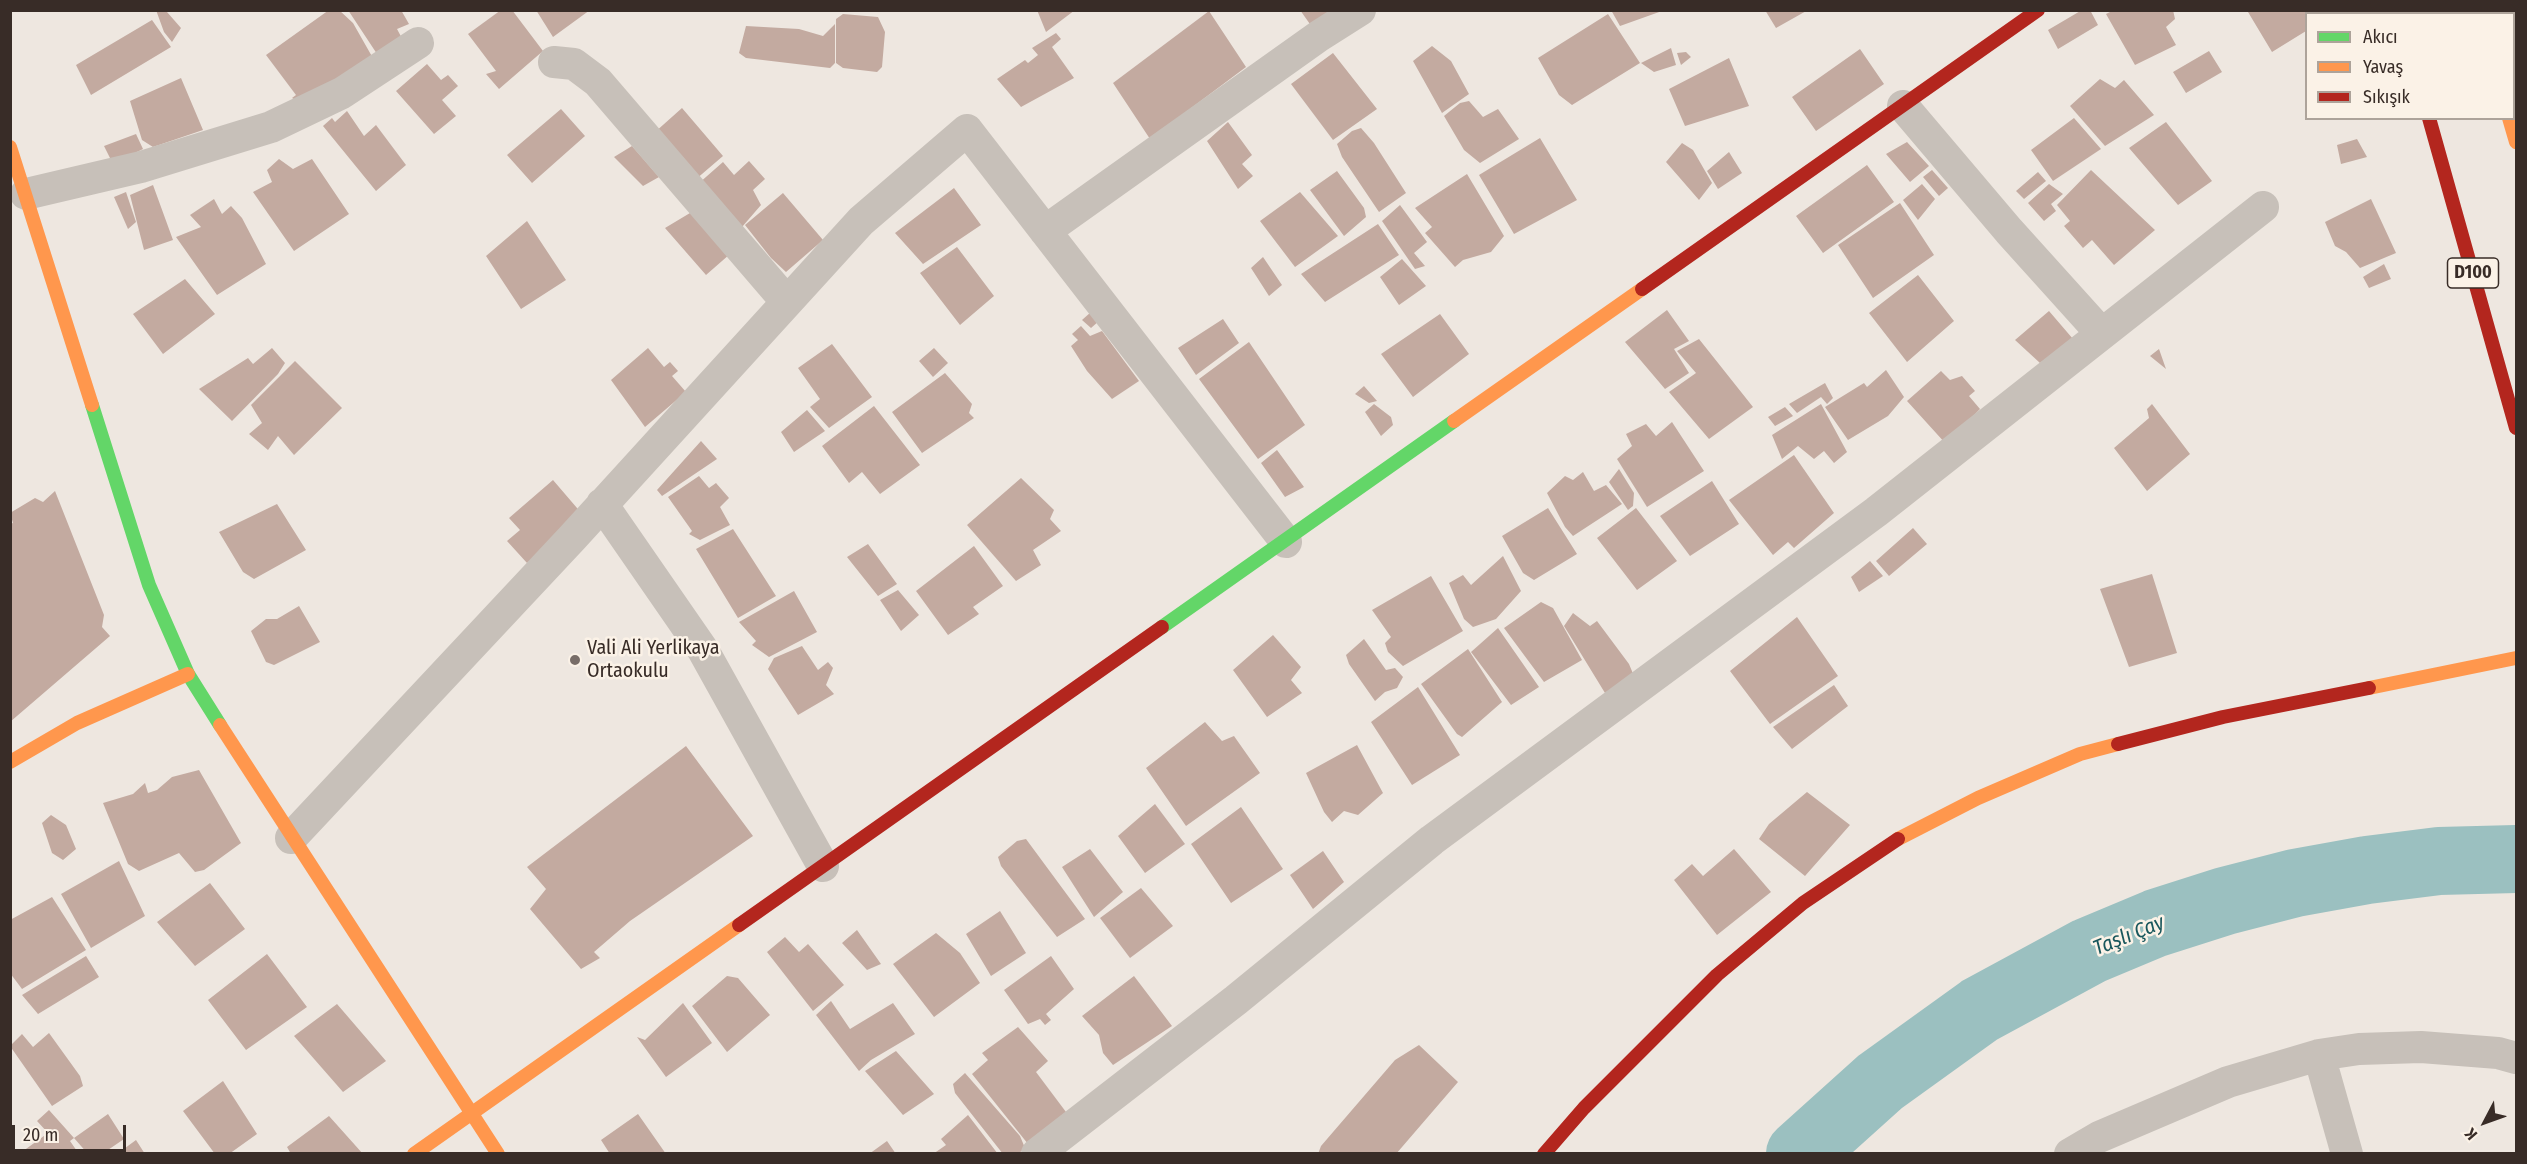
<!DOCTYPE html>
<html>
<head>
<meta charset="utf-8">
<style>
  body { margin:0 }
  #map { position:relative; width:2527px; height:1164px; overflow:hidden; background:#eee7e0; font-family:"Fira Sans Condensed",sans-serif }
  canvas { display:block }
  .frame { position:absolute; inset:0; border:12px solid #382c27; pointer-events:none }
  .legend { position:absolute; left:2305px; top:12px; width:210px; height:108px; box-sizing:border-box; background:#fbf2e7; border:2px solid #ada39a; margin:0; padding:8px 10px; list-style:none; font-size:18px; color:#382c27 }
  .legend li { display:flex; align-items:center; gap:12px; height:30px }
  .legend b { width:30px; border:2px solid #ada39a }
  .north { position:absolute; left:2455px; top:1092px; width:60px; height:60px; -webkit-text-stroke:4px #fbf2e7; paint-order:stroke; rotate:229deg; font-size:16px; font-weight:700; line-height:24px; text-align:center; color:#382c27 }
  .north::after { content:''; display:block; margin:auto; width:21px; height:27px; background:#382c27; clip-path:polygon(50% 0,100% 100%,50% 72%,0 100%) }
  .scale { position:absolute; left:12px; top:1125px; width:114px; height:27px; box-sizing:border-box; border:3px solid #382c27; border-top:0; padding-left:8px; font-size:18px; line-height:21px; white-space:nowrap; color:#382c27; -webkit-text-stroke:4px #fbf2e7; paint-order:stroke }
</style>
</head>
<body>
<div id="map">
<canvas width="2527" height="1164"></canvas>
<div class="frame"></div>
<ul class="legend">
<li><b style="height:8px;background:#63d668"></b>Akıcı</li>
<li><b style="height:8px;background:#ff974d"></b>Yavaş</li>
<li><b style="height:8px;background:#b3261e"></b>Sıkışık</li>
</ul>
<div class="north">K</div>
<div class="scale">20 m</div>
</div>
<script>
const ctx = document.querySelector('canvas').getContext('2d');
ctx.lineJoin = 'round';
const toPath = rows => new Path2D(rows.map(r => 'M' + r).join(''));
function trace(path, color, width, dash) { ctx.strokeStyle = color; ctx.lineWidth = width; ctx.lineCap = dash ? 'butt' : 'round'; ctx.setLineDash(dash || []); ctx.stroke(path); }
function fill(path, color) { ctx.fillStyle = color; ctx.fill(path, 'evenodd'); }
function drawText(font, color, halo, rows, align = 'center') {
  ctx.font = font + ' "Fira Sans Condensed",sans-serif'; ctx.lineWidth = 5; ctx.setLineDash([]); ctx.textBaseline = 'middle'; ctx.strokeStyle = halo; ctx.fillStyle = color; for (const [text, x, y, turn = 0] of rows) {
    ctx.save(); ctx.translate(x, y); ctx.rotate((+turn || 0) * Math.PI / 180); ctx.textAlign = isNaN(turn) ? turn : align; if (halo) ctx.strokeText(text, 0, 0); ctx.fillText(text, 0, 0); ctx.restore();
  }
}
trace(toPath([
  [1800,1154,1880,1082,1980,1010,2089,951,2156,923,2225,901,2295,883,2367,870,2439,861,2516,859]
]), '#9bc0c0', 68);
fill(toPath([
  [156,10,169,10,167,12,181,28,172,42,164,32],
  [329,10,339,10,353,23,374,60,303,104,292,98,296,95,266,55],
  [348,10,401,10,409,24,397,29,405,44,381,60],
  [501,10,512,10,543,51,499,89,486,74,496,71,468,34],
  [536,10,590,10,553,37],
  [1037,10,1075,10,1046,32],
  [1300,10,1334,10,1312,27],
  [1611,10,1662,10,1662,11,1620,26],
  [1765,10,1808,10,1776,28],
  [2082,10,2090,10,2098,25,2058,49,2048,30],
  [2114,10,2173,10,2175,19,2166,27,2176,45,2135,65,2106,14],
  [2250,10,2340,10,2342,14,2306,14,2306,31,2272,52,2248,12],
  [1209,11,1246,67,1150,139,1113,83],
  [843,14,878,17,885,32,882,67,877,72,843,68,836,63,836,19],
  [1608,14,1640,63,1572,105,1559,95,1538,58],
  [152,20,171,47,91,95,76,65],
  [835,24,835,63,830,68,746,58,739,53,746,26,799,29,823,36],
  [1056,33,1061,39,1052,47,1074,78,1021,107,997,79,1025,60,1028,63,1038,55,1032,48],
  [1432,46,1451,61,1469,94,1442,113,1413,61],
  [1671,48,1676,65,1654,72,1641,63],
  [1860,49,1884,84,1816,131,1792,97],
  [2209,51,2222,72,2186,93,2173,72],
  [1686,52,1691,57,1681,65,1677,53],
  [1333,53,1377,109,1333,140,1291,84],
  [1729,58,1749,106,1685,126,1669,89],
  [427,64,441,80,448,75,458,86,442,100,456,116,434,134,396,91],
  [181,78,203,130,153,147,142,140,130,101],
  [2100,79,2115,88,2124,80,2154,115,2105,146,2070,106],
  [1469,101,1483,117,1498,109,1519,139,1480,163,1464,150,1444,116,1460,103],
  [682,108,723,156,695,180,654,133],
  [561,109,585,136,532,183,507,155],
  [347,111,364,136,376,125,406,165,376,191,323,126,332,118,335,122],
  [2074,118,2101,149,2053,181,2031,150],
  [1228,122,1252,155,1242,164,1253,176,1238,189,1207,141],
  [2166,122,2212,181,2178,205,2129,148],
  [1361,128,1374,143,1406,193,1379,212,1342,157,1337,144,1352,131],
  [136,134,143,149,113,164,104,146],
  [1540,138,1577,200,1514,234,1479,175],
  [2357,139,2367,157,2341,164,2337,145],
  [1907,142,1929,166,1910,182,1886,154],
  [1682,143,1693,150,1712,183,1699,200,1666,162],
  [632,146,659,177,643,186,614,157],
  [1729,152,1742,173,1718,189,1707,171],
  [279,159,293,169,312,159,349,214,294,251,253,192,272,182,267,170],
  [749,161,765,179,753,190,761,205,742,227,698,184,723,162,734,175],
  [1867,165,1894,202,1823,253,1796,216],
  [1932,170,1948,188,1939,196,1923,177],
  [2091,170,2155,230,2114,265,2092,240,2083,248,2064,226,2070,221,2057,205],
  [1337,171,1364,208,1366,217,1344,236,1310,190],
  [2038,172,2046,181,2024,199,2016,191],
  [1467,174,1504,236,1491,252,1463,260,1455,267,1425,233,1432,227,1415,208],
  [1922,184,1935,199,1918,220,1903,200],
  [2049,184,2063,194,2051,204,2056,211,2044,221,2028,203],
  [153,185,173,240,144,250,130,195],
  [954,188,981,225,923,264,895,233],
  [126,192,136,222,128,229,114,197],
  [1300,192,1338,236,1295,267,1260,221],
  [783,193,823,240,786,272,771,258,745,225],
  [214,199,222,214,231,206,242,218,266,264,217,295,176,237,201,227,190,215],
  [2371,199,2396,253,2360,268,2346,252,2335,246,2325,222],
  [1900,203,1934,255,1873,298,1838,245],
  [1400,205,1427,242,1414,253,1425,266,1415,269,1382,221],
  [690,213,730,254,706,275,665,228],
  [527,221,566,280,521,309,486,256],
  [1378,224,1399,255,1325,302,1301,274],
  [957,247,994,296,960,325,920,273],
  [1263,257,1282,285,1269,296,1251,268],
  [1402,259,1426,286,1399,305,1380,277],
  [2384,264,2391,279,2369,288,2363,277],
  [1918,275,1954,321,1907,362,1869,313],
  [185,279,215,314,163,354,133,314],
  [1667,310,1689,341,1674,349,1689,373,1665,389,1625,342],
  [2049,311,2073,339,2040,363,2015,340],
  [1091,312,1099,321,1091,328,1082,320],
  [1440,314,1469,354,1413,397,1381,354],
  [1223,319,1239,343,1196,375,1178,348],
  [1081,326,1090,336,1102,331,1139,381,1112,399,1087,371,1071,346,1078,340,1072,334],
  [1699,339,1753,407,1709,439,1669,392,1696,373,1677,351],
  [1249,342,1305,425,1258,459,1199,379],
  [832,344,872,397,829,428,810,407,820,399,798,368],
  [272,348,285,363,278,374,232,421,199,389,248,358,253,364],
  [648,348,664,367,670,362,678,371,672,376,686,392,645,427,611,380],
  [934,348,948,363,933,377,919,361],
  [2159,349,2166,369,2150,356],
  [295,361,342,408,294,455,278,436,268,450,249,434,262,423,251,405],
  [1886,370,1904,397,1888,416,1848,440,1825,407,1864,383,1867,387],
  [1941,371,1950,380,1962,376,1975,391,1969,396,1980,409,1946,444,1907,401],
  [945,373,972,404,969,413,974,418,922,453,892,412],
  [1825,383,1833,398,1827,404,1821,397,1797,413,1789,404],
  [1364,386,1377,401,1369,403,1355,394],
  [1374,404,1391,417,1393,425,1381,436,1365,412],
  [1821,404,1847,452,1834,463,1824,451,1814,459,1798,446,1782,459,1772,435],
  [2152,404,2190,454,2147,491,2114,448,2149,418,2147,409],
  [874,406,920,465,880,494,862,472,849,483,822,446],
  [1785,407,1793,416,1775,426,1768,417],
  [807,410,825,431,794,452,781,432],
  [1672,422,1704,471,1647,507,1617,459,1632,446,1626,434,1646,424,1656,436],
  [701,441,717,459,662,496,657,490],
  [1277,450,1304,487,1285,497,1261,463],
  [1794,455,1834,513,1794,548,1788,542,1773,555,1729,500],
  [1619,469,1634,493,1633,506,1628,510,1609,482],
  [1583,472,1594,491,1606,485,1622,504,1573,536,1565,527,1547,493,1565,476,1573,480],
  [699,476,709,488,716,483,729,498,720,507,730,525,700,540,689,534,692,531,668,497],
  [1021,478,1054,510,1050,519,1061,531,1033,550,1041,565,1016,581,967,525],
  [553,480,583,515,527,563,507,541,520,530,509,518],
  [1712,481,1739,524,1690,556,1660,516],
  [55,491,104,615,102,627,110,636,10,722,10,524,13,523,10,513,35,498,43,502],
  [277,504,306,550,254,579,243,572,219,532],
  [1548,508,1577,554,1534,580,1523,573,1502,536],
  [1636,508,1677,561,1637,590,1597,538],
  [1913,528,1927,544,1889,576,1876,561],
  [733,529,776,596,738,618,696,549],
  [868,544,897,584,878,596,847,557],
  [974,546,1003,586,973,607,979,614,948,635,916,591],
  [1503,556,1521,591,1496,619,1473,627,1464,619,1449,583,1463,575,1471,585],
  [1870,561,1883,576,1859,592,1851,577],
  [2152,574,2177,653,2129,667,2100,589],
  [1431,576,1463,631,1403,666,1388,652,1385,643,1391,637,1372,610],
  [898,590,919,615,901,631,880,600],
  [794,591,817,632,769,657,752,645,756,641,739,622],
  [1541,602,1553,608,1582,660,1544,682,1504,628],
  [299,606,320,642,274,665,266,662,251,631,266,619,277,619],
  [1573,613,1590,626,1597,621,1629,664,1634,676,1605,693,1564,626],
  [1797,617,1838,676,1770,724,1730,671],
  [1498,628,1539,687,1511,705,1471,652],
  [1273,635,1301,667,1291,680,1302,693,1267,717,1233,670],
  [1364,639,1386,670,1395,668,1403,677,1397,688,1385,692,1375,701,1349,664,1346,655],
  [802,646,818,670,828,662,833,668,826,685,834,694,798,715,768,669,774,658],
  [1468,649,1502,702,1462,737,1457,734,1421,684],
  [1834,685,1848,706,1792,749,1773,727],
  [1418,687,1460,755,1412,785,1371,722],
  [1205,722,1222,741,1234,736,1260,773,1186,826,1146,768],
  [1357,745,1383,793,1358,815,1344,811,1332,822,1324,812,1306,773],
  [686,746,753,836,630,921,594,952,600,958,581,969,530,909,546,889,527,867],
  [199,770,241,843,204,870,195,872,179,853,139,871,128,864,103,803,133,794,145,783,148,793,157,790,172,777],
  [1807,792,1850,825,1805,876,1759,839,1769,824],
  [1155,804,1185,844,1145,873,1118,836],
  [1241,807,1283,869,1231,903,1191,844],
  [51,815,66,825,76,849,63,860,52,853,42,823],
  [1026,839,1085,919,1057,937,1001,866,998,857,1017,841],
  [1090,849,1123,892,1094,917,1062,867],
  [1734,849,1771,892,1717,935,1674,880,1692,864,1703,876],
  [1323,851,1344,882,1313,909,1290,875],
  [119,861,145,916,91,948,61,894],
  [210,883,245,929,195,966,157,922],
  [1141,888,1173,926,1130,958,1100,918],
  [52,897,86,950,22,989,10,973,10,920],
  [1000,911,1026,953,991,976,966,934],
  [857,930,881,964,867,970,842,943],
  [936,933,960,953,980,983,934,1017,893,964],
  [785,937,799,952,808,944,844,985,813,1011,767,952],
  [267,954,307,1007,246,1050,208,1000],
  [86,956,99,977,38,1014,22,995],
  [1051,956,1074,989,1046,1014,1051,1020,1045,1025,1040,1019,1028,1024,1004,990],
  [727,976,738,978,770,1015,727,1052,692,1006],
  [1134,976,1172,1026,1113,1065,1103,1053,1099,1035,1082,1016],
  [831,1001,850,1029,893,1003,915,1034,871,1060,859,1071,816,1015],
  [683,1003,712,1043,666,1077,637,1037,645,1040],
  [337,1004,386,1061,343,1092,294,1036],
  [1018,1027,1048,1061,1036,1072,1066,1112,1028,1144,972,1074,988,1060,982,1053],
  [49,1033,80,1076,83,1086,52,1106,10,1046,22,1034,33,1047],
  [1419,1045,1458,1082,1396,1154,1318,1154,1321,1146,1395,1060],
  [896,1051,934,1094,903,1115,865,1071],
  [965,1073,1020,1136,1025,1148,1018,1154,1003,1154,955,1093,953,1084],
  [223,1081,257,1134,229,1154,215,1154,183,1111],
  [49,1110,74,1138,70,1141,79,1154,19,1154,48,1133,37,1121],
  [108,1114,124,1139,102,1154,88,1154,74,1138],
  [638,1114,666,1154,610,1154,601,1140],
  [968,1115,998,1154,933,1154,946,1145,941,1139],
  [329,1116,363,1154,291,1154,287,1147],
  [136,1140,145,1154,117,1154],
  [887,1141,896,1154,869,1154]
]), '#c3aaa0');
trace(toPath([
  [554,62,574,64,598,82,786,301],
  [1903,106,2009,231,2101,333],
  [26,194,141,167,271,127,342,93,418,43],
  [1045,231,1319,36,1360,10],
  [602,504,703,650,823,866],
  [291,838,573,537,861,221,967,130,1286,542],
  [2319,1055,2347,1154],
  [1037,1154,1236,1000,1432,840,1876,512,2263,207],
  [2070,1154,2099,1137,2228,1082,2319,1055,2359,1049,2421,1047,2498,1053,2516,1058]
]), '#c7c0b9', 32);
trace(toPath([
  [92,405,149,585,188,674,220,725],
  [1162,627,1454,421]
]), '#63d668', 14);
trace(toPath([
  [2398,10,2399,14],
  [2509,118,2516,142],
  [10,147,92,405],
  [1454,421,1642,289],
  [2369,688,2516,658],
  [220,725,498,1154],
  [10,762,77,723,188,674],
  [1898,839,1978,798,2080,754,2118,744],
  [414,1154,739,925]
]), '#ff974d', 14);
trace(toPath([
  [2475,10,2476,14],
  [2429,118,2516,428],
  [1642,289,2038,10],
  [2118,744,2223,717,2369,688],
  [739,925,1162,627],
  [1544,1154,1584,1108,1717,975,1803,903,1898,839]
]), '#b3261e', 14);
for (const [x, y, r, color] of [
  [575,660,6,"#786d68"]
]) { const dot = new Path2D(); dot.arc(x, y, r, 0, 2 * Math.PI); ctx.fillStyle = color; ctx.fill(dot); trace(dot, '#fbf2e7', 2); }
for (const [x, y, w] of [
  [2473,273,51]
]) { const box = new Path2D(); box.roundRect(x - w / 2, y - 15, w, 30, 4.5); ctx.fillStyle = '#fbf2e7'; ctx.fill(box); trace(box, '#382c27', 1.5); }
drawText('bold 18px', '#382c27', null, [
  ["D100",2473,273]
]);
drawText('20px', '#382c27', '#fbf2e7', [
  ["Vali Ali Yerlikaya",587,648],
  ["Ortaokulu",587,671]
], 'left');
drawText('italic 21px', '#19575c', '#fbf2e7', [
  ["Taşlı Çay",2129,936,-22]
]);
</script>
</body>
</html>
